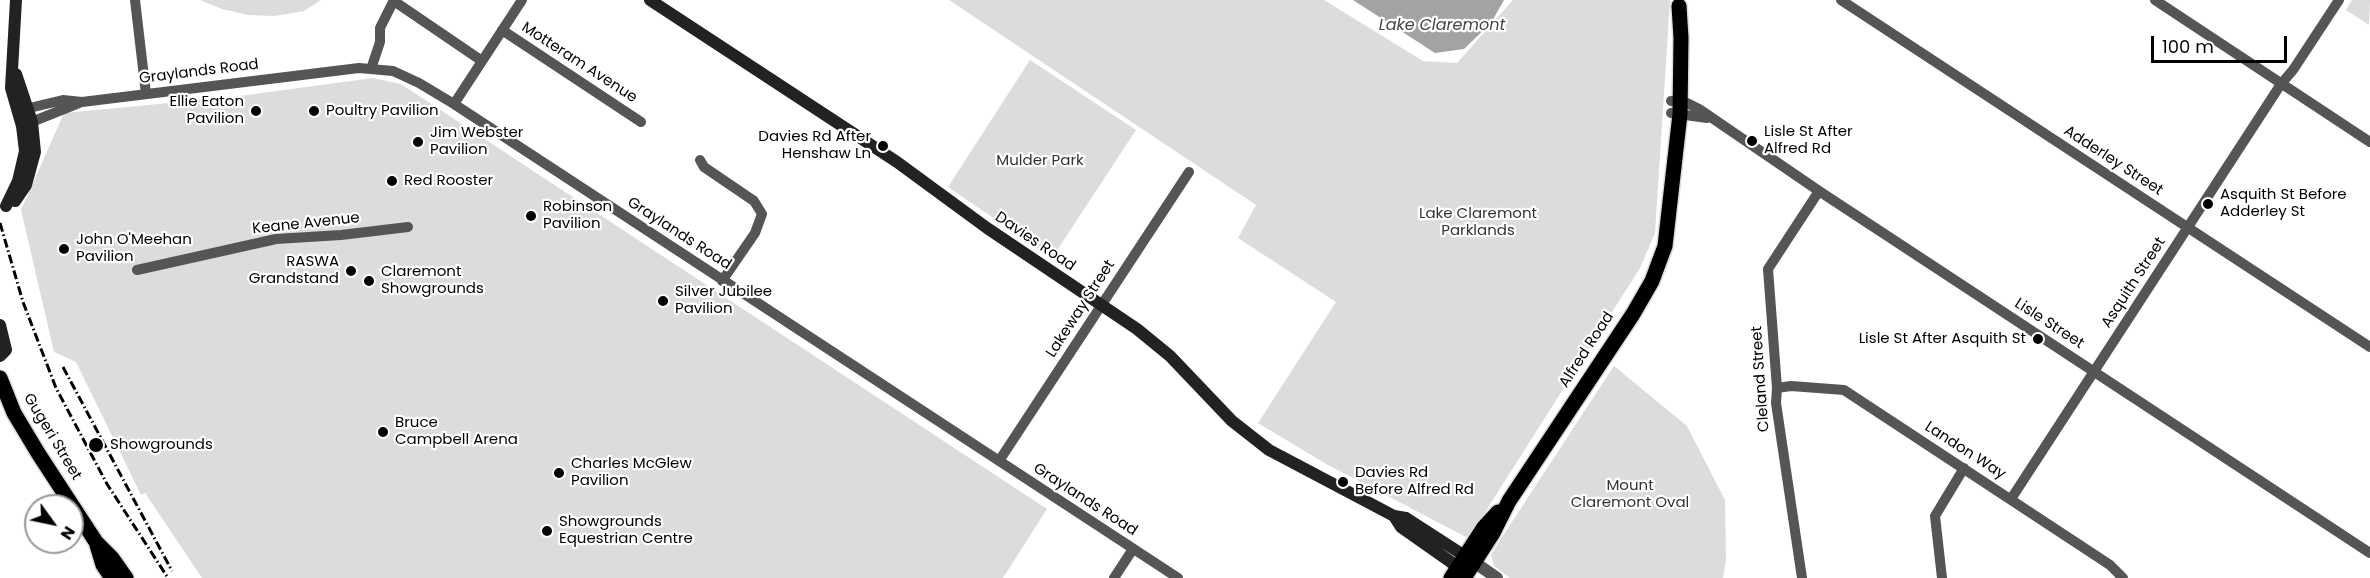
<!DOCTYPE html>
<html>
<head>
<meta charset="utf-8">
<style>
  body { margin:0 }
  #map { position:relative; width:2370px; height:578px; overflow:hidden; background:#fff; font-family:Poppins,sans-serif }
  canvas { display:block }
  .north { position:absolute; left:24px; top:494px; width:60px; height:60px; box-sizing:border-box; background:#fff; border:2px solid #999; border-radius:50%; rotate:123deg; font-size:16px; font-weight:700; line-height:24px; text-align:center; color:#000 }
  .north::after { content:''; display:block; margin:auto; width:21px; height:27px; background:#000; clip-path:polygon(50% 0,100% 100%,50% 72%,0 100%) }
  .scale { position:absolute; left:2151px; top:36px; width:136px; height:27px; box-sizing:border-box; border:3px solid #000; border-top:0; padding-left:8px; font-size:18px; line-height:21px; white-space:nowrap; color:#000; -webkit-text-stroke:4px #fff; paint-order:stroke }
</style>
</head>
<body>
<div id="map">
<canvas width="2370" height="578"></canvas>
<div class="north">N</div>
<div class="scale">100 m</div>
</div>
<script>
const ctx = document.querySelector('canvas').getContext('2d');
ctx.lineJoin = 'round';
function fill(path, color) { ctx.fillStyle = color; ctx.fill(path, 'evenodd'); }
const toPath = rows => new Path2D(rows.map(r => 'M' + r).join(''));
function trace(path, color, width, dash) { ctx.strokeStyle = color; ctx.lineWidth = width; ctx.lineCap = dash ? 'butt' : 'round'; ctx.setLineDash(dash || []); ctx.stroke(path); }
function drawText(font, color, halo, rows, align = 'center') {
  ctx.font = font + ' Poppins,sans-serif'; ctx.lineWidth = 4.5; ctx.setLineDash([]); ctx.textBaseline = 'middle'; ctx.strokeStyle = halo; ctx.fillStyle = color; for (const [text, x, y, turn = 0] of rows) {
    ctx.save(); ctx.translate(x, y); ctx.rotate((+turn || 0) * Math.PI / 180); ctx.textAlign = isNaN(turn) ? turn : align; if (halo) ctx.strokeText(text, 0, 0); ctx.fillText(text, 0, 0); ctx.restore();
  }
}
fill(toPath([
  [200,0,321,0,304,11,275,16,248,15,222,9],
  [949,0,1324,0,1423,61,1457,63,1513,0,1670,0,1655,233,1640,268,1470,536,1466,537,1328,465,1258,423,1336,302,1238,238,1256,205],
  [2352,0,2370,0,2369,25,2346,10],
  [1030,60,1136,130,1052,258,948,187],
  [373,78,401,84,1047,509,1003,578,202,578,145,493,141,495,76,362,54,352,21,210,64,113,232,97],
  [1614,366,1687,426,1725,500,1726,560,1723,578,1510,578,1494,566,1491,555,1502,537]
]), '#dcdcdc');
fill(toPath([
  [1353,0,1504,0,1491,23,1464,49,1435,53]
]), '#a3a3a3');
const primary = toPath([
  [0,378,14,413,38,453,96,542,112,558,126,578],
  [97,545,103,565,112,578],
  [1451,578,1484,527,1498,512],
  [1464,578,1493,533,1509,501,1633,314,1652,281,1665,246,1680,114,1681,38,1679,6]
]);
trace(primary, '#dbdbdb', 18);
trace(toPath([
  [135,0,146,94],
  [1841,0,2370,347],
  [2155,0,2370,142],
  [394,1,482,61],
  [502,30,641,122],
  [371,69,380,42,380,28,394,0],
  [1671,101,1687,103,1699,109,1819,191,2370,553],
  [454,104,522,0],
  [21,110,63,100,82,102,359,68,393,71,419,83,454,104,1178,578],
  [1671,113,1707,118],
  [24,125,79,103],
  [700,160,704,167,754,201,762,214,755,233,722,281],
  [137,270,276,239,341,235,408,227],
  [1777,388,1791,386,1844,390,2110,565,2123,578],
  [999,461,1189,172],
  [2011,499,2281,84,2293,70,2339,0],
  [1114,578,1133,549],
  [1802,578,1776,403,1777,388,1768,269,1819,191],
  [1942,578,1935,516,1964,468]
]), '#555', 10);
trace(toPath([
  [1474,562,1497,578]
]), '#555', 12);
trace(toPath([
  [650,0,897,162,987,228,1137,329,1170,356,1232,421,1269,450,1394,516,1406,518,1471,560],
  [15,201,26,185,35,152,32,122,16,74],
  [6,206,18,181,25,151,22,126,11,88,16,0],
  [0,325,6,350,0,356],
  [1394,516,1401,527,1465,572]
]), '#222', 12);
trace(primary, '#000', 15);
trace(toPath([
  [0,223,23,302,56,388,107,484,168,578],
  [63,367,172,571]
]), '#000', 3, [9, 3, 1.5, 3]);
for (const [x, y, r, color] of [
  [256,111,6,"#000"],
  [314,111,6,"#000"],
  [1752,141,6,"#000"],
  [418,142,6,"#000"],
  [883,146,6,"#000"],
  [392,181,6,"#000"],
  [2208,204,6,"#000"],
  [531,216,6,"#000"],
  [64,249,6,"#000"],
  [351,271,6,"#000"],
  [369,281,6,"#000"],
  [663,301,6,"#000"],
  [2038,339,6,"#000"],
  [383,432,6,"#000"],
  [96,445,8,"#000"],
  [559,473,6,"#000"],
  [1343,482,6,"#000"],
  [547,531,6,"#000"]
]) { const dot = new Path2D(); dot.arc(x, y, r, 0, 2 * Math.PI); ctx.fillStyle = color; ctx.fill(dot); trace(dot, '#fff', 2); }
drawText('15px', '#000', '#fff', [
  ["Motteram Avenue",579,63,33],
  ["Graylands Road",199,72,-7],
  ["Adderley Street",2113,161,33],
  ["Keane Avenue",306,224,-6],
  ["Graylands Road",679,234,33],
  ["Davies Road",1035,242,34],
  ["Asquith Street",2134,283,-57],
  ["Lakeway Street",1081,309,-57],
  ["Lisle Street",2049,324,33],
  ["Alfred Road",1587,350,-57],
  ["Cleland Street",1761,379,-94],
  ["Gugeri Street",52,437,59],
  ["Landon Way",1965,451,33],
  ["Graylands Road",1085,500,33]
]);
drawText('15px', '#000', '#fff', [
  ["Ellie Eaton",244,102,"right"],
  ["Pavilion",244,119,"right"],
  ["Poultry Pavilion",326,111],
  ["Lisle St After",1764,132],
  ["Alfred Rd",1764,149],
  ["Jim Webster",430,133],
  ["Pavilion",430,150],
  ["Davies Rd After",871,137,"right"],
  ["Henshaw Ln",871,154,"right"],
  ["Red Rooster",404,181],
  ["Asquith St Before",2220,195],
  ["Adderley St",2220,212],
  ["Robinson",543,207],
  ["Pavilion",543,224],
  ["John O'Meehan",76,240],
  ["Pavilion",76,257],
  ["RASWA",339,262,"right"],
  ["Grandstand",339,279,"right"],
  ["Claremont",381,272],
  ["Showgrounds",381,289],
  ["Silver Jubilee",675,292],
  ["Pavilion",675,309],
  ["Lisle St After Asquith St",2026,339,"right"],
  ["Bruce",395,423],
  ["Campbell Arena",395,440],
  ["Showgrounds",110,445],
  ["Charles McGlew",571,464],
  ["Pavilion",571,481],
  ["Davies Rd",1355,473],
  ["Before Alfred Rd",1355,490],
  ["Showgrounds",559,522],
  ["Equestrian Centre",559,539]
], 'left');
drawText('15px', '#333', '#fff', [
  ["Mulder Park",1040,161],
  ["Lake Claremont",1478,214],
  ["Parklands",1478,231],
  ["Mount",1630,486],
  ["Claremont Oval",1630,503]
]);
drawText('italic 16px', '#444', '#fff', [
  ["Lake Claremont",1442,26]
]);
</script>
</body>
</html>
